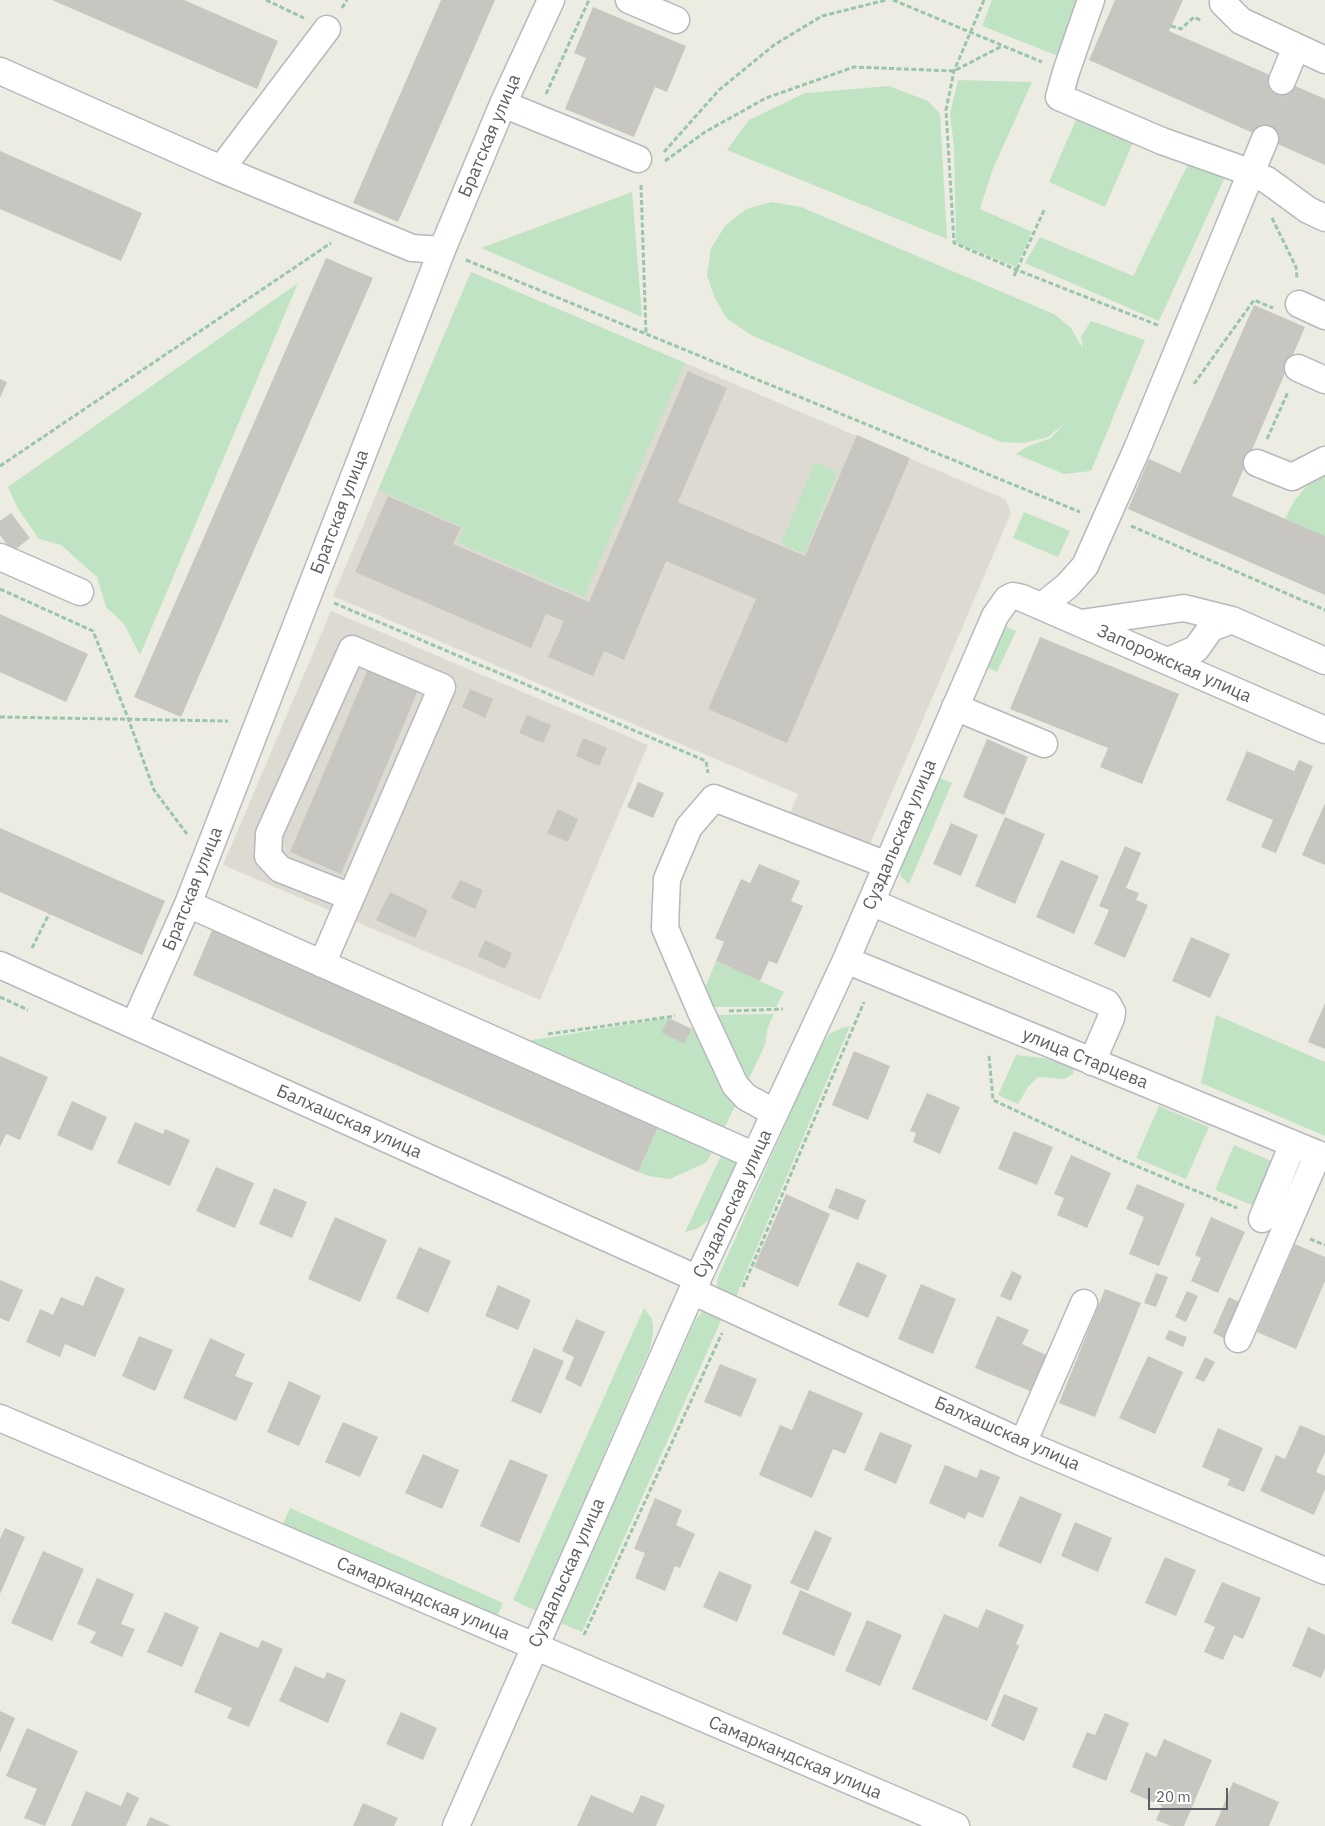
<!DOCTYPE html>
<html>
<head>
<meta charset="utf-8">
<style>
  body { margin:0 }
  #map { position:relative; width:1325px; height:1826px; overflow:hidden; background:#edece3; font-family:"IBM Plex Sans",sans-serif }
  canvas { display:block }
  .scale { position:absolute; left:1148px; top:1788px; width:80px; height:22px; box-sizing:border-box; border:2px solid #5b5e63; border-top:0; padding-left:6px; font-size:15px; line-height:18px; white-space:nowrap; color:#5b5e63; -webkit-text-stroke:4px #fff; paint-order:stroke }
</style>
</head>
<body>
<div id="map">
<canvas width="1325" height="1826"></canvas>
<div class="scale">20 m</div>
</div>
<script>
const ctx = document.querySelector('canvas').getContext('2d');
ctx.lineJoin = 'round';
function fill(path, color) { ctx.fillStyle = color; ctx.fill(path, 'evenodd'); }
const toPath = rows => new Path2D(rows.map(r => 'M' + r).join(''));
function trace(path, color, width, dash) { ctx.strokeStyle = color; ctx.lineWidth = width; ctx.lineCap = dash ? 'butt' : 'round'; ctx.setLineDash(dash || []); ctx.stroke(path); }
function drawText(font, color, halo, rows, align = 'center') {
  ctx.font = font + ' "IBM Plex Sans",sans-serif'; ctx.lineWidth = 4; ctx.setLineDash([]); ctx.textBaseline = 'middle'; ctx.strokeStyle = halo; ctx.fillStyle = color; for (const [text, x, y, turn = 0] of rows) {
    ctx.save(); ctx.translate(x, y); ctx.rotate((+turn || 0) * Math.PI / 180); ctx.textAlign = isNaN(turn) ? turn : align; if (halo) ctx.strokeText(text, 0, 0); ctx.fillText(text, 0, 0); ctx.restore();
  }
}
fill(toPath([
  [471,272,1005,499,1011,513,867,851,788,818,798,794,333,596],
  [331,611,648,745,540,1000,223,865]
]), '#dddbd1');
fill(toPath([
  [992,0,1082,0,1058,56,982,26],
  [958,80,1032,82,992,171,980,209,1032,232,1016,267,956,243,954,147,950,114],
  [889,86,928,101,940,114,947,239,727,150,749,120,805,93],
  [1079,113,1135,138,1105,207,1049,182],
  [1192,156,1228,171,1159,321,1025,263,1040,237,1133,276],
  [632,191,642,317,481,248,632,192],
  [772,202,801,207,1054,314,1071,328,1083,349,1081,337,1091,321,1145,340,1091,471,1064,474,1016,454,1026,447,1051,438,1065,423,1048,437,1024,443,1001,442,751,335,726,318,715,298,707,276,711,248,725,226,746,209],
  [471,272,685,363,584,597,457,543,464,528,378,490],
  [298,283,140,655,124,624,106,607,97,577,61,545,39,539,18,509,8,487],
  [815,462,838,472,804,554,781,544],
  [1325,472,1325,536,1285,519,1294,501,1305,488],
  [1024,512,1070,531,1058,557,1013,538],
  [1000,624,1016,631,997,672,981,665],
  [938,777,952,783,909,884,901,877,899,866],
  [716,961,784,992,776,1007,709,1007,703,993],
  [774,1014,768,1027,765,1045,745,1087,712,1015],
  [1216,1015,1325,1062,1325,1136,1201,1083],
  [669,1018,662,1032,684,1044,692,1029,695,1018,736,1104,721,1135,513,1043],
  [850,1026,733,1304,718,1289,717,1282,719,1275,819,1049,829,1034,842,1028],
  [1016,1055,1044,1058,1074,1068,1073,1074,1064,1079,1038,1077,1028,1087,1018,1104,998,1095],
  [1159,1106,1209,1127,1186,1179,1136,1158],
  [661,1121,716,1144,707,1162,670,1179,649,1176,638,1172],
  [1234,1145,1278,1164,1259,1208,1215,1190],
  [725,1147,743,1155,713,1216,699,1228,685,1232],
  [644,1308,652,1319,653,1326,653,1334,650,1348,536,1611,513,1600],
  [707,1310,724,1314,582,1632,561,1623,696,1319,702,1312],
  [290,1508,503,1603,497,1617,282,1526]
]), '#c0e4c3');
fill(toPath([
  [52,0,184,0,278,41,257,89],
  [441,0,495,0,398,222,353,203],
  [1115,0,1183,0,1169,31,1325,99,1325,165,1089,60],
  [593,7,686,46,667,92,655,87,634,137,565,109,586,58,574,53],
  [0,151,142,213,121,261,0,209],
  [326,258,373,278,181,717,134,697],
  [1254,305,1305,327,1232,496,1325,536,1325,595,1128,509,1149,459,1180,473],
  [688,371,727,388,678,502,805,556,857,435,910,458,787,743,708,709,756,599,666,561,624,660,604,651,593,676,548,657,564,621,546,614,531,648,355,572,388,496,461,528,453,544,589,602],
  [0,379,7,382,0,398],
  [11,513,30,538,12,552,0,535,0,521],
  [0,614,88,654,66,702,0,672],
  [1040,637,1179,694,1142,784,1100,767,1108,748,1010,709],
  [371,662,421,683,341,874,290,852],
  [470,689,493,699,485,718,462,707],
  [527,715,551,725,543,743,519,733],
  [583,738,607,748,599,766,576,756],
  [987,739,1028,757,1004,815,963,797],
  [1247,751,1294,771,1299,760,1313,766,1276,853,1261,847,1273,820,1226,800],
  [638,782,664,793,653,818,627,807],
  [1325,803,1325,865,1302,855],
  [558,809,578,819,568,842,547,833],
  [1005,817,1045,834,1015,904,975,886],
  [951,823,978,835,961,876,933,864],
  [0,828,165,901,142,955,0,892],
  [1125,846,1141,853,1126,888,1139,893,1136,900,1148,905,1125,958,1094,944,1109,910,1099,906],
  [1061,860,1099,876,1074,934,1036,917],
  [759,864,800,881,791,901,803,906,777,964,769,961,760,981,716,961,724,942,715,938,741,879,750,883],
  [460,880,483,890,475,909,451,898],
  [390,892,428,910,415,938,376,920],
  [215,923,661,1121,638,1172,193,975],
  [1191,937,1230,954,1210,998,1172,981],
  [485,940,512,953,505,969,478,956],
  [1325,1003,1325,1049,1308,1042],
  [669,1018,692,1029,684,1044,661,1032],
  [854,1051,890,1066,868,1120,832,1105],
  [0,1056,48,1077,20,1140,6,1134,0,1147],
  [927,1093,960,1107,940,1154,913,1142,916,1133,910,1131],
  [72,1101,107,1117,92,1151,57,1135],
  [135,1122,163,1134,165,1129,190,1140,170,1186,117,1163],
  [1014,1131,1053,1147,1037,1185,998,1169],
  [1071,1155,1111,1173,1087,1228,1057,1215,1064,1198,1054,1194],
  [216,1167,254,1183,235,1228,196,1211],
  [1137,1184,1185,1204,1159,1266,1129,1254,1144,1217,1126,1209],
  [274,1188,307,1202,292,1238,259,1224],
  [836,1188,866,1200,858,1220,828,1208],
  [786,1194,830,1214,798,1287,754,1267],
  [335,1217,387,1240,360,1302,308,1279],
  [1211,1217,1245,1232,1218,1293,1191,1281,1201,1258,1195,1255],
  [1295,1244,1325,1257,1325,1281,1296,1349,1257,1332],
  [419,1247,451,1261,428,1313,396,1298],
  [857,1262,887,1275,868,1318,838,1305],
  [1012,1271,1022,1276,1011,1301,1000,1296],
  [1156,1273,1168,1277,1156,1307,1144,1303],
  [96,1276,125,1289,95,1357,65,1344,60,1357,26,1342,40,1309,53,1315,61,1297,83,1306],
  [0,1280,23,1290,9,1322,0,1318],
  [921,1284,956,1299,933,1354,898,1339],
  [498,1285,531,1300,518,1330,485,1316],
  [1105,1289,1141,1303,1095,1417,1059,1403],
  [1187,1291,1198,1296,1186,1322,1175,1317],
  [1229,1297,1243,1304,1226,1339,1213,1333],
  [997,1316,1029,1330,1022,1344,1051,1357,1035,1393,975,1368],
  [576,1319,605,1332,581,1387,565,1379,574,1357,562,1351],
  [1169,1330,1187,1337,1183,1347,1165,1339],
  [139,1336,173,1350,155,1391,122,1376],
  [210,1338,245,1354,235,1376,253,1383,236,1421,183,1398],
  [534,1348,564,1361,541,1414,511,1401],
  [1148,1356,1183,1372,1155,1434,1119,1418],
  [1205,1357,1215,1362,1204,1382,1195,1378],
  [720,1364,757,1379,741,1417,704,1402],
  [289,1381,321,1396,299,1446,267,1432],
  [809,1390,863,1413,845,1454,833,1449,812,1498,759,1475,780,1425,792,1430],
  [343,1422,378,1437,360,1477,325,1462],
  [1300,1425,1325,1436,1325,1452,1316,1472,1325,1476,1325,1489,1314,1515,1260,1491,1276,1455,1285,1459],
  [1218,1428,1263,1448,1244,1492,1227,1485,1230,1479,1202,1467],
  [880,1432,912,1445,896,1484,864,1470],
  [423,1454,459,1470,442,1509,405,1493],
  [510,1459,548,1475,519,1543,480,1526],
  [945,1465,977,1478,980,1469,1000,1477,983,1518,968,1512,965,1519,929,1503],
  [1020,1496,1062,1514,1041,1564,998,1546],
  [655,1498,682,1510,676,1525,695,1534,680,1568,675,1566,665,1591,635,1578,645,1553,634,1549],
  [1075,1522,1112,1538,1098,1572,1061,1556],
  [5,1528,25,1537,0,1594,0,1539],
  [815,1530,832,1538,808,1591,790,1583],
  [43,1551,84,1569,52,1641,11,1623],
  [1165,1557,1196,1570,1176,1616,1145,1603],
  [719,1571,752,1585,737,1622,703,1607],
  [97,1578,134,1594,121,1624,135,1629,122,1657,90,1643,96,1632,77,1624],
  [1222,1582,1261,1598,1243,1639,1234,1635,1223,1660,1204,1652,1215,1627,1204,1622],
  [800,1590,852,1613,834,1656,782,1634],
  [986,1609,1024,1625,1016,1644,1019,1646,987,1721,912,1689,944,1614,978,1628],
  [165,1612,199,1627,182,1667,147,1652],
  [867,1620,902,1635,880,1686,845,1671],
  [1308,1627,1325,1635,1325,1668,1321,1678,1292,1666],
  [220,1632,258,1648,262,1640,283,1649,249,1727,227,1718,232,1708,194,1692],
  [295,1666,324,1679,327,1672,346,1680,328,1723,279,1701],
  [1004,1694,1038,1708,1024,1741,991,1726],
  [0,1711,15,1718,0,1753],
  [401,1712,437,1728,423,1760,386,1744],
  [1105,1713,1129,1723,1106,1781,1072,1767,1087,1732,1095,1735],
  [27,1728,78,1751,45,1826,24,1818,37,1789,6,1776],
  [1164,1739,1212,1760,1184,1826,1171,1826,1156,1820,1162,1806,1130,1792,1146,1752,1156,1757],
  [1233,1782,1279,1802,1269,1826,1215,1826],
  [86,1791,121,1806,127,1792,139,1798,126,1826,71,1826],
  [591,1795,633,1813,641,1795,665,1805,656,1826,577,1826],
  [363,1803,398,1818,394,1826,353,1826],
  [150,1817,171,1826,146,1826]
]), '#c8c6c0');
trace(toPath([
  [1265,139,1282,81]
]), '#c8c8c3', 26, [26, 13]);
const minor = toPath([
  [629,0,676,20],
  [1091,0,1066,72,1059,97,1162,141,1235,167,1267,180,1308,210,1325,218],
  [1223,0,1223,3,1241,21,1325,60],
  [0,71,221,169,412,248,442,250],
  [1282,81,1296,47],
  [503,104,638,159],
  [221,169,327,29],
  [1299,304,1325,316],
  [1298,368,1325,380],
  [1257,463,1292,477,1325,460],
  [0,557,80,592],
  [1042,606,1067,586,1085,566,1137,449,1265,139],
  [1081,623,1184,608,1232,620],
  [1168,661,1196,649,1211,628,1232,620,1325,661],
  [955,707,1044,744],
  [871,902,1107,1003,1112,1012,1111,1018,1092,1062],
  [188,904,755,1156],
  [846,960,1325,1157],
  [322,964,442,687,352,649,269,834,268,856,280,869,351,897],
  [0,965,698,1279],
  [134,1025,188,904,442,250,503,104,551,0],
  [775,1113,746,1097,735,1085,701,1012,665,928,667,879,689,827,714,798,887,865],
  [1262,1219,1293,1144],
  [692,1291,1023,1443,1325,1571],
  [1238,1339,1318,1154],
  [0,1418,956,1826],
  [1023,1443,1084,1303],
  [456,1826,692,1291,846,960,995,616,1007,599,1013,596,1022,598,1325,730]
]);
trace(minor, '#b5b8bd', 29);
trace(toPath([
  [266,0,304,18],
  [893,0,1042,62],
  [984,0,954,71,946,110,954,243,1017,270,1160,326],
  [342,8,347,0],
  [1171,26,1181,29,1194,17,1202,21],
  [546,94,589,0],
  [664,152,719,90,774,45,822,16,886,0],
  [665,161,705,132,766,98,854,67,954,71,1002,46],
  [641,185,646,334],
  [1272,218,1296,267,1297,278],
  [466,260,1080,512],
  [1014,276,1045,208],
  [1194,384,1254,300,1273,308],
  [1267,439,1288,392],
  [0,466,331,243],
  [1131,526,1325,610],
  [0,589,93,631,128,718,154,790,187,834],
  [334,603,706,761,708,773],
  [0,717,228,721],
  [32,948,49,914],
  [0,997,28,1010],
  [729,1011,783,1009],
  [548,1034,675,1016],
  [989,1056,993,1100,1122,1160,1237,1208],
  [1310,1239,1325,1245],
  [743,1287,864,1002],
  [584,1635,722,1333]
]), '#99c5aa', 3, [5, 2.5]);
trace(minor, '#fff', 26);
drawText('18px', '#5b5e63', '#fff', [
  ["Братская улица",490,136,-67],
  ["Братская улица",340,512,-69],
  ["Запорожская улица",1174,664,24],
  ["Суздальская улица",900,835,-67],
  ["Братская улица",193,889,-68],
  ["улица Старцева",1085,1059,22],
  ["Балхашская улица",349,1122,24],
  ["Суздальская улица",733,1204,-65],
  ["Балхашская улица",1007,1434,24],
  ["Суздальская улица",567,1573,-66],
  ["Самаркандская улица",423,1599,23],
  ["Самаркандская улица",795,1758,23]
]);
</script>
</body>
</html>
